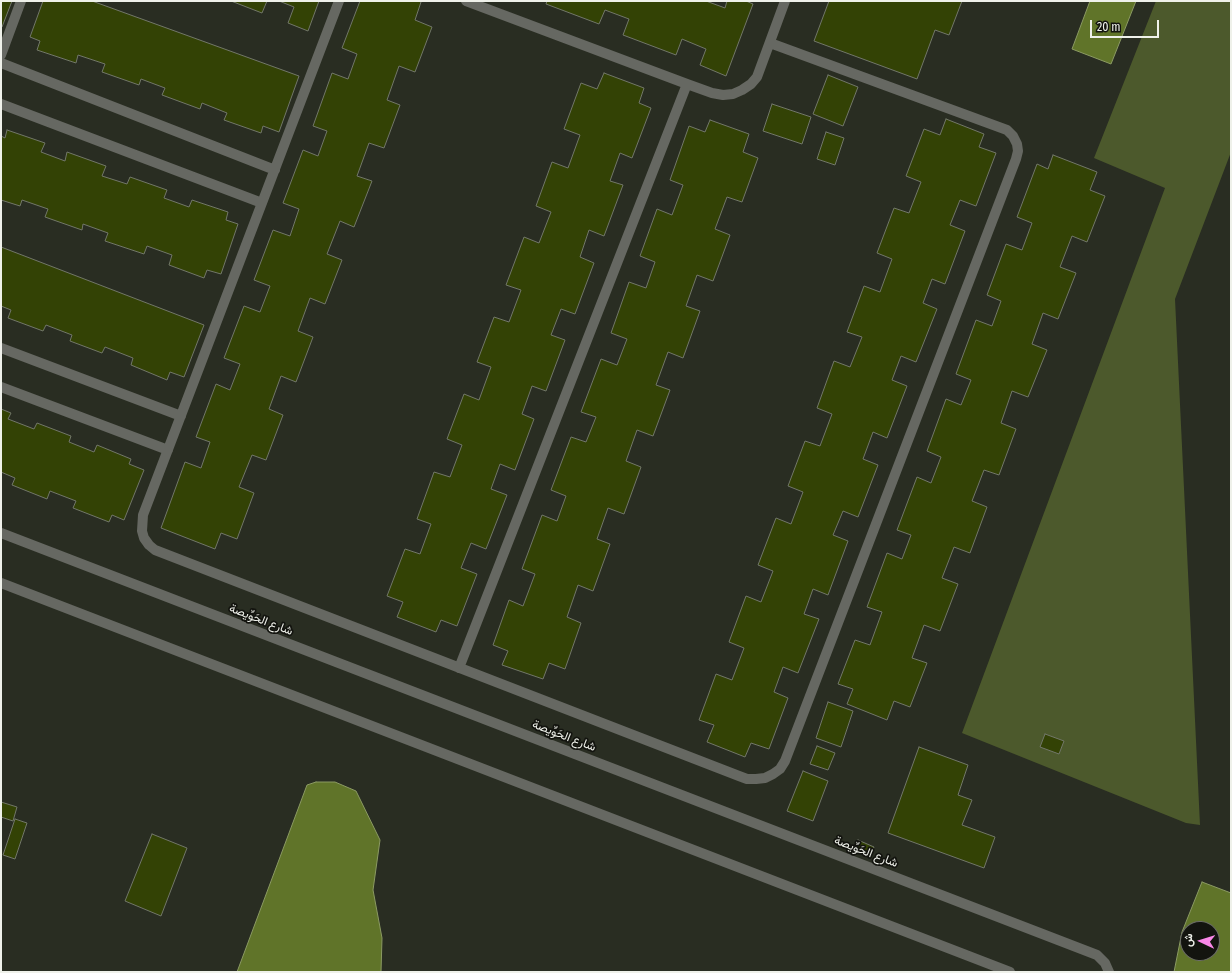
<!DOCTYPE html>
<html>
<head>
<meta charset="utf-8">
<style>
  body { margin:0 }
  #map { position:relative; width:1232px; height:973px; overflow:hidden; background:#292d22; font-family:"Fira Sans Condensed",Vazirmatn,sans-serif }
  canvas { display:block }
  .frame { position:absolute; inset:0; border:2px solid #eff1ea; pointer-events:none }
  .north { position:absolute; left:1180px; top:921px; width:40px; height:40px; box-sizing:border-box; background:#13140f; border:1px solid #6b6c67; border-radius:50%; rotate:274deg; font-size:11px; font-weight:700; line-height:16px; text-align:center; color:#eff1ea }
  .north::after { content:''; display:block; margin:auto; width:14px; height:18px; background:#f987e8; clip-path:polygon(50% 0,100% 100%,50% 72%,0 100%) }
  .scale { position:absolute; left:1090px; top:20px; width:69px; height:18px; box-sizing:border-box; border:2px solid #eff1ea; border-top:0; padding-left:5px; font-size:12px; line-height:14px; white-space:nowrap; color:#eff1ea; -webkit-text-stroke:3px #13140f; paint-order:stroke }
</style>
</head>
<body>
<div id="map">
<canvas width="1232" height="973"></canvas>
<div class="frame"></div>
<div class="north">ش</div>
<div class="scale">20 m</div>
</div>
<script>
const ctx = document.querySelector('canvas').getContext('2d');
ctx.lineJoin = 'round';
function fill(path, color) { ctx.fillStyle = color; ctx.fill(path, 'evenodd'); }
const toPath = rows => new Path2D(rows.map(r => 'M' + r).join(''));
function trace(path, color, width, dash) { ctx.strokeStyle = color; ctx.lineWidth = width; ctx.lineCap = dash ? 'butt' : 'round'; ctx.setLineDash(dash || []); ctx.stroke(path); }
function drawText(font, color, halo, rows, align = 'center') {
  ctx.font = font + ' "Fira Sans Condensed",Vazirmatn,sans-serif'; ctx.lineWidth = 3.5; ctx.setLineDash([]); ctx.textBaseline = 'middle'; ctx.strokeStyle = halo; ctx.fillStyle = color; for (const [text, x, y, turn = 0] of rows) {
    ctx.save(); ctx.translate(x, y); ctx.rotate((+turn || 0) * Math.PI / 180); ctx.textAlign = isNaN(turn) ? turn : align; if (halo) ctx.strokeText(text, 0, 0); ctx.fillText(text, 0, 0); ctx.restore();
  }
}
fill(toPath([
  [1156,1,1231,1,1231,152,1175,299,1200,825,1186,823,962,733,1165,188,1094,158]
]), '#4c592c');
const water = toPath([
  [1090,1,1136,1,1111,64,1072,49,1090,1],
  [316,782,335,782,356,791,380,840,373,890,382,938,381,972,237,972,307,785,316,782],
  [1202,882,1231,893,1231,972,1174,972,1182,932,1202,882],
  [1188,929,1212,929,1212,953,1188,953,1188,929]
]);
fill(water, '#607429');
trace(water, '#8b9a63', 1);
const building = toPath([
  [1,1,12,1,2,27,1,27,1,1],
  [43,1,92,1,299,76,279,132,263,126,261,133,224,120,227,113,202,103,200,109,162,95,165,88,141,79,139,85,102,72,105,64,78,55,76,63,37,50,40,41,30,37,43,1],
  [231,1,267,1,262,13,231,1],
  [279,1,319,1,308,31,288,23,294,7,279,1],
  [360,1,418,1,421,2,415,20,432,27,415,72,399,66,387,100,400,105,384,148,369,143,357,176,372,181,354,227,340,221,327,254,342,260,325,304,310,298,298,331,313,337,296,382,281,376,269,409,283,415,266,460,252,455,239,487,254,493,237,539,221,533,215,549,161,528,185,462,201,468,210,442,196,437,216,384,230,390,240,364,224,358,244,306,260,312,270,286,254,280,273,230,290,236,299,209,283,203,303,150,318,156,327,131,313,126,332,73,348,79,357,54,342,48,360,1],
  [547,1,706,1,725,8,727,1,746,1,753,4,726,76,700,65,706,49,682,39,676,55,623,35,629,19,605,10,599,24,546,4,547,1],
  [829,1,962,1,949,35,935,30,917,79,814,41,829,1],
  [604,73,644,88,639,103,651,108,632,158,620,153,610,181,623,185,604,236,589,230,580,257,594,263,575,314,561,309,551,335,565,340,546,391,532,386,522,414,534,419,515,470,500,464,491,489,507,495,486,549,471,543,461,568,477,574,457,626,441,620,436,632,397,617,403,602,387,596,405,549,420,554,431,524,417,519,434,472,450,477,462,445,447,439,464,394,479,400,491,367,477,362,494,317,509,322,521,290,506,285,524,237,539,243,551,212,536,206,552,162,568,168,580,135,564,129,581,83,597,89,604,73],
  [828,75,858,87,843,126,813,114,828,75],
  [772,104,811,117,802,144,763,131,772,104],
  [946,119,984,134,979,147,996,153,976,206,960,200,950,225,965,231,945,284,932,279,923,303,937,309,916,362,901,356,892,380,907,386,887,438,873,432,863,459,878,465,858,517,843,511,833,535,848,541,828,595,813,589,804,614,819,619,798,673,783,667,774,692,788,698,769,749,751,743,745,757,707,742,714,725,699,720,716,674,732,680,744,648,729,642,746,596,761,602,773,571,758,565,776,518,791,524,803,492,788,486,805,441,820,446,832,414,817,408,834,361,850,367,862,337,847,332,864,286,880,292,892,259,877,253,894,208,909,213,921,182,906,176,924,129,940,135,946,119],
  [710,120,749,134,743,152,758,158,742,202,727,197,715,229,730,235,713,281,697,275,686,306,700,311,683,358,668,352,656,385,670,390,653,436,637,430,626,461,641,467,624,514,608,508,597,539,610,544,593,591,578,585,567,617,581,623,565,669,549,663,543,679,502,665,508,651,493,645,509,600,523,606,535,574,522,569,542,515,557,521,566,496,551,490,571,437,586,442,596,417,581,412,601,359,617,365,627,339,611,333,629,282,646,288,655,262,640,256,657,209,672,215,683,185,670,180,689,126,705,132,710,120],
  [7,130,45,143,41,152,65,161,67,152,106,166,102,176,127,184,130,177,167,190,164,198,189,207,192,200,228,212,226,220,238,224,221,274,207,270,204,278,169,265,172,255,147,246,144,254,105,241,108,233,83,224,82,230,45,217,48,209,22,200,20,206,1,200,1,136,5,138,7,130],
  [826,132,844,138,835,165,817,159,826,132],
  [1053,155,1097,172,1090,190,1105,196,1087,242,1072,236,1060,267,1076,273,1058,319,1043,313,1032,344,1047,350,1028,397,1012,391,1001,423,1016,429,999,475,984,470,972,501,987,507,970,553,954,547,942,578,958,584,940,631,924,625,912,658,927,663,910,707,894,701,887,720,847,704,853,689,838,684,855,640,870,645,882,612,867,607,887,553,902,559,911,535,897,530,917,477,931,483,941,457,927,451,946,399,961,405,971,380,956,374,976,320,992,326,1001,301,987,295,1006,244,1022,250,1032,223,1017,217,1037,164,1048,169,1053,155],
  [1,247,204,325,184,377,170,372,167,380,131,365,133,358,105,347,102,353,70,341,72,335,46,325,43,331,8,318,11,310,1,306,1,247],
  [1,409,11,413,8,419,34,429,37,423,71,436,69,442,94,452,97,445,131,459,129,464,144,470,124,520,112,515,109,522,73,508,76,501,50,491,47,499,12,485,15,478,1,472,1,409],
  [828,702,853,711,841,747,816,738,828,702],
  [1045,734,1064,741,1059,754,1040,747,1045,734],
  [817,746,835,753,828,770,810,764,817,746],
  [919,747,968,765,958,795,972,800,962,825,995,837,984,868,888,833,919,747],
  [803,771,828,781,813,821,787,811,803,771],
  [1,802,17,807,13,821,1,817,1,802],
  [15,819,27,823,15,859,3,855,15,819],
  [152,834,187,848,161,916,125,901,152,834],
  [858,840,874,847,870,856,854,849,858,840]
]);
fill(building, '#334205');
trace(building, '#727769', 1);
trace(toPath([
  [339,1,143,515,142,531,144,538,149,545,155,550,739,776,747,779,756,779,765,778,773,774,780,769,785,761,1016,159,1018,151,1017,144,1013,136,1007,130,770,43],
  [466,1,687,84,712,93,723,95,733,94,742,90,751,84,757,77,785,1],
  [1,55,21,1],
  [1,63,275,170],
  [1,104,262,203],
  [1,348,181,416],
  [1,387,168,450],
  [1,533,1097,955,1105,963,1109,972],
  [1,583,1010,972],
  [459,668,687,84]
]), '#666862', 10);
drawText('12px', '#eff1ea', '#13140f', [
  ["شارع الحَوِّيصة",261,620,21],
  ["شارع الحَوِّيصة",564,736,21],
  ["شارع الحَوِّيصة",866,852,21]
]);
</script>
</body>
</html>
